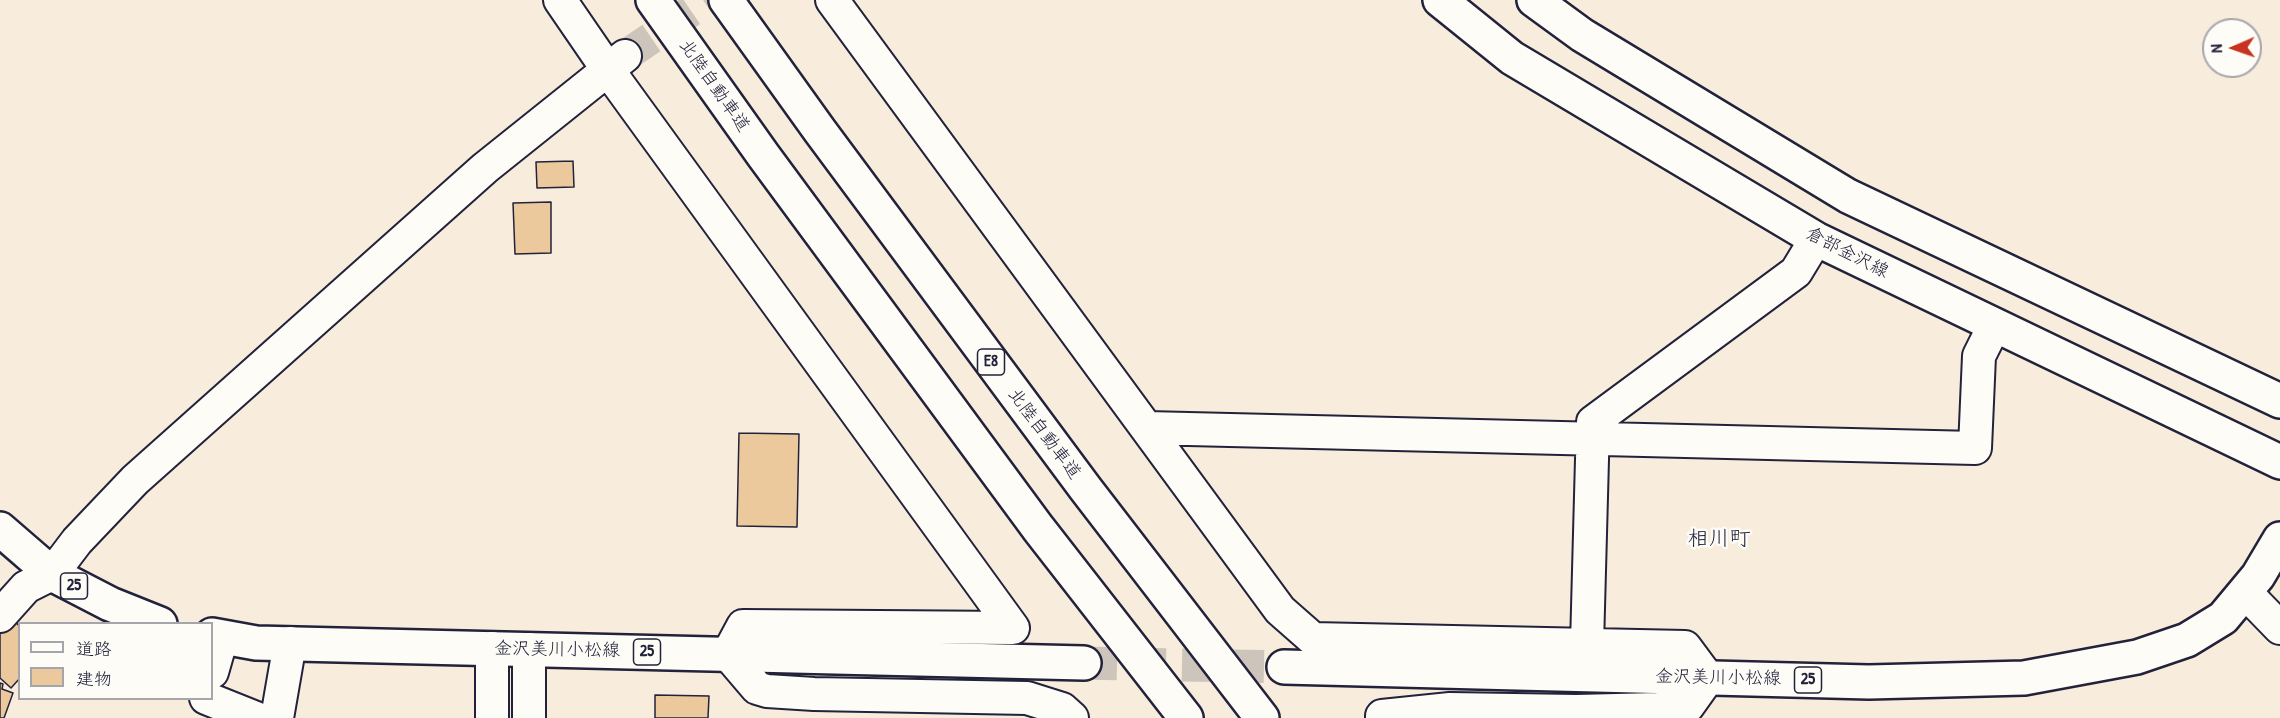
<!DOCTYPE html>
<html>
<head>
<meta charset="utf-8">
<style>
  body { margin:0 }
  #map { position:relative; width:2280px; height:718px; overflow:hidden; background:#f8ecdc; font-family:"Patrick Hand","Klee One",sans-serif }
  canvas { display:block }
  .legend { position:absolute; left:18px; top:622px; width:195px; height:78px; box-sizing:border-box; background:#fdfcf7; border:2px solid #a5a5ac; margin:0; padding:8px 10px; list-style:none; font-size:18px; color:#22223b }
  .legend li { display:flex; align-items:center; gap:12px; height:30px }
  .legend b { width:30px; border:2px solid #a5a5ac }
  .north { position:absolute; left:2202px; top:18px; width:60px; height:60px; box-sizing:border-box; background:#fdfcf7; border:2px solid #a5a5ac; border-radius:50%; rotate:268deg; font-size:16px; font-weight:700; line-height:24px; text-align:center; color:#22223b }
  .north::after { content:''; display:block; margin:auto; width:21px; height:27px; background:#c8321e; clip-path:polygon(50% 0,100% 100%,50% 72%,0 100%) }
</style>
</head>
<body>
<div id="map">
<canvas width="2280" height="718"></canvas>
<ul class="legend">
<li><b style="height:8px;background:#fdfcf7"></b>道路</li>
<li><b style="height:16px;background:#ecc89d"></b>建物</li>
</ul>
<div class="north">N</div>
</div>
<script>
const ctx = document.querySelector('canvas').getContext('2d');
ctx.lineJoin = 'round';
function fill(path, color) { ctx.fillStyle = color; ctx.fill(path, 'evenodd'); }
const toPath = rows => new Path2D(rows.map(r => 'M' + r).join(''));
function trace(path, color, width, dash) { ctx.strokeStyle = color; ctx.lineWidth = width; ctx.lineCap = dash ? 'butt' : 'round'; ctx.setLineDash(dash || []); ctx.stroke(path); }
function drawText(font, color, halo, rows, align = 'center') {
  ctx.font = font + ' "Patrick Hand","Klee One",sans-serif'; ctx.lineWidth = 5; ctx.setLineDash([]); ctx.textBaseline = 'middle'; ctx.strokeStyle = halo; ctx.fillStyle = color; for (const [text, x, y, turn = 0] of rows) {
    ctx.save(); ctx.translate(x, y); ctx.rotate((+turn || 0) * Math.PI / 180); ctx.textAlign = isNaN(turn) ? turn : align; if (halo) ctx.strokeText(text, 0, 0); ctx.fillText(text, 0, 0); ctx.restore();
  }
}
const building = toPath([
  [573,161,574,187,537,188,536,162,573,161],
  [551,202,551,253,515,254,513,203,551,202],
  [739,433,799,434,797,527,737,526,739,433],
  [14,620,20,627,20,678,11,688,0,678,0,627,14,620],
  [0,683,3,684,2,689,13,693,4,718,0,718,0,683],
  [655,695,709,696,708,718,655,718,655,695]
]);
fill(building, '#ecc89d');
trace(building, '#22223b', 1.5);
trace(toPath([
  [625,56,707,0]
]), '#cdc4bc', 32, [32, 16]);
trace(toPath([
  [1084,663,1284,667]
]), '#cdc4bc', 33, [33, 16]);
const street = toPath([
  [560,0,608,70,1013,628,743,626,728,654,757,688,767,691,814,694,1027,698,1062,709,1072,718],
  [832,0,1280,610,1313,639,1685,647,1708,678,1688,706,1658,709,1576,711,1450,709,1382,716,1382,718],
  [1147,428,1975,448,1979,356,1994,326],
  [2245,592,2280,628],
  [0,616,26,587,52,574,77,541,135,480,485,168,625,56],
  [1587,645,1593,422,1796,272,1816,239],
  [212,672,222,637],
  [206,698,256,718],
  [277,718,290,643],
  [492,718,492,648],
  [529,718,529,649]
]);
const secondary = toPath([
  [1440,0,1512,58,1816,239,2280,462],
  [1534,0,1582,35,1848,196,2280,401]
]);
const primary = toPath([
  [0,529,52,574,110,604,160,624],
  [212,635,256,643,1084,663],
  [1284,667,1869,682,2024,678,2137,657,2187,640,2223,618,2258,576,2280,539]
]);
const highway = toPath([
  [653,0,763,155,1038,528,1186,718],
  [726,0,820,131,1085,488,1262,718]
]);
trace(street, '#22223b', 36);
trace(secondary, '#22223b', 38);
trace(primary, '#22223b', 38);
trace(highway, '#22223b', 38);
trace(street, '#fdfcf7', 32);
trace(secondary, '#fdfcf7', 33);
trace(primary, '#fdfcf7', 33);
trace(highway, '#fdfcf7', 33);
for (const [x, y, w] of [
  [991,362,27],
  [74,586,27],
  [647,652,27],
  [1808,680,27]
]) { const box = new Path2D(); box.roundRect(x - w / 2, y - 13, w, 26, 4.5); ctx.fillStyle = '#fdfcf7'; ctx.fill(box); trace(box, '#22223b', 1.5); }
drawText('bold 16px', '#22223b', null, [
  ["E8",991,362],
  ["25",74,586],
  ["25",647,652],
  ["25",1808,680]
]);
drawText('18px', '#22223b', '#fdfcf7', [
  ["北陸自動車道",714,86,55],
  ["倉部金沢線",1847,253,27],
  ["北陸自動車道",1044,434,53],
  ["金沢美川小松線",557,650,1],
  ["金沢美川小松線",1718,678,1]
]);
drawText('21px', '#22223b', '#fdfcf7', [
  ["相川町",1719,539]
]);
</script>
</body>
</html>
